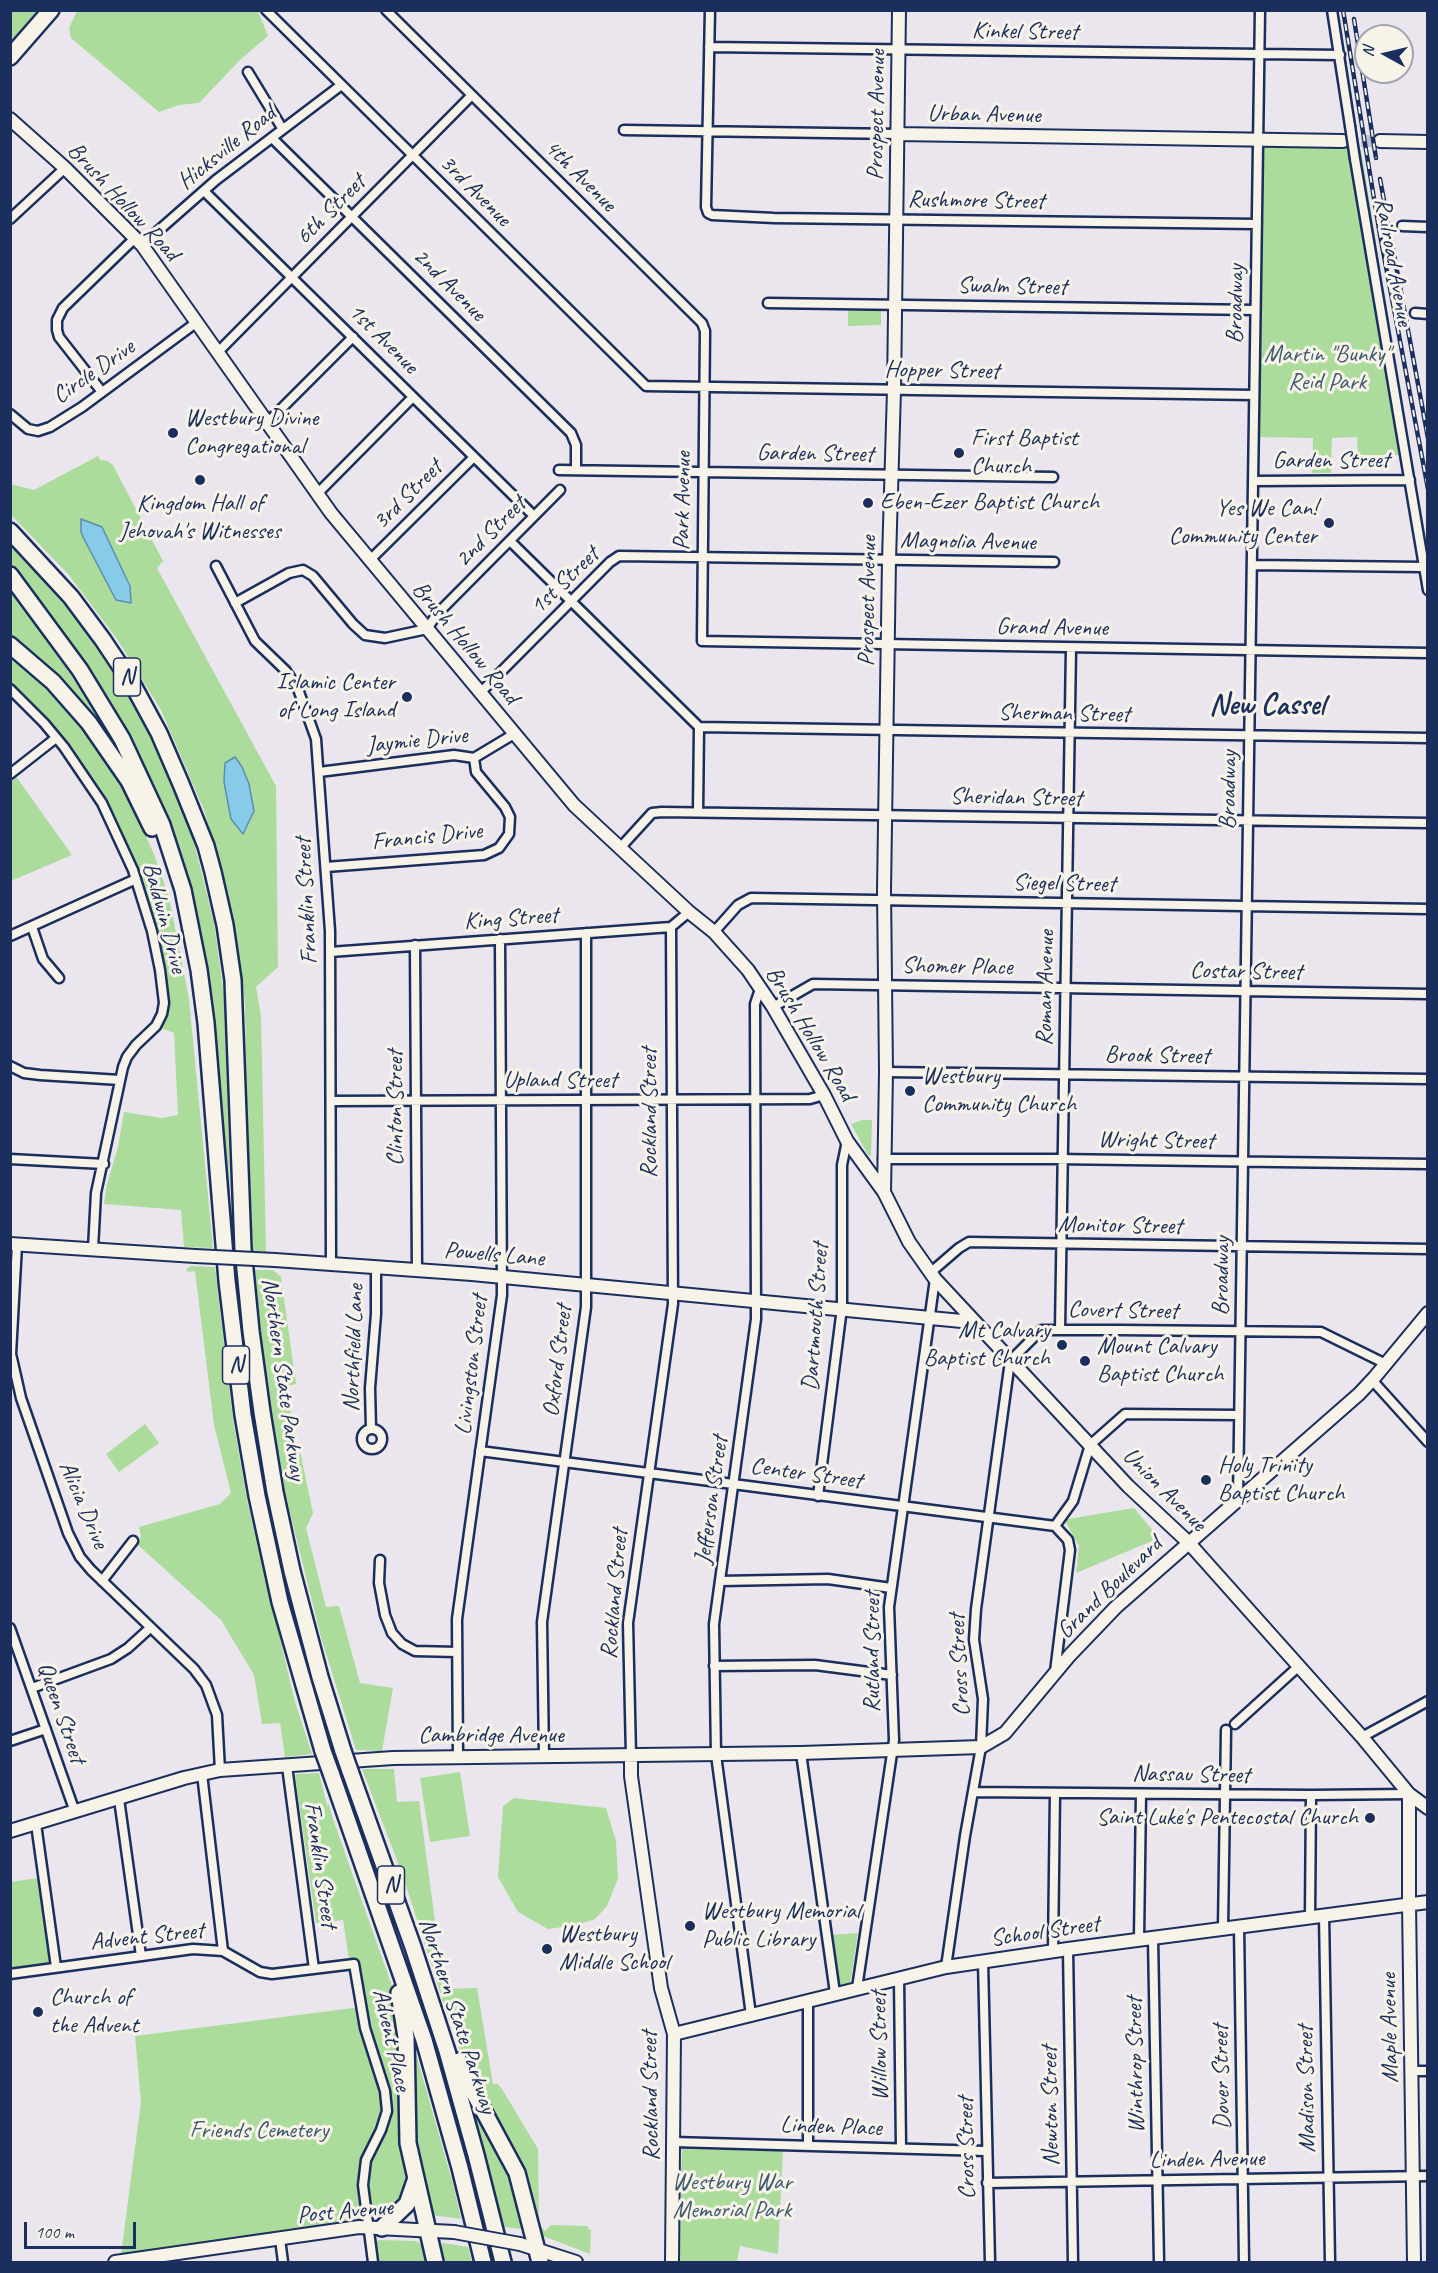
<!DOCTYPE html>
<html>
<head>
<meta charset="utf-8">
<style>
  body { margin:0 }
  #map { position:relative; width:1438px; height:2273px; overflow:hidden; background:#ebe6ee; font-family:Caveat,sans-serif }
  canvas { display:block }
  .frame { position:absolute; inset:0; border:12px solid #1b2f5e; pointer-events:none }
  .north { position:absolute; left:1354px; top:24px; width:60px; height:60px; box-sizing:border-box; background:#f7f3e8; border:2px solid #9fa5b1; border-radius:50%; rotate:278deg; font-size:16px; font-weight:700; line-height:24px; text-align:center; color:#1b2f5e }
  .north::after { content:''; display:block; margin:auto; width:21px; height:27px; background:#1b2f5e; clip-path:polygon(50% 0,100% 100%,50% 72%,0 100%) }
  .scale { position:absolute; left:24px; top:2222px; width:112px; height:27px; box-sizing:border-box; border:3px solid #1b2f5e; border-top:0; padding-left:8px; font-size:18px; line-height:21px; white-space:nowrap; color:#1b2f5e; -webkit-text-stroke:4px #f7f3e8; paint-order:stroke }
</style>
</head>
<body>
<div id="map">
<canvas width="1438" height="2273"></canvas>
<div class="frame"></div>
<div class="north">N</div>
<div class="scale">100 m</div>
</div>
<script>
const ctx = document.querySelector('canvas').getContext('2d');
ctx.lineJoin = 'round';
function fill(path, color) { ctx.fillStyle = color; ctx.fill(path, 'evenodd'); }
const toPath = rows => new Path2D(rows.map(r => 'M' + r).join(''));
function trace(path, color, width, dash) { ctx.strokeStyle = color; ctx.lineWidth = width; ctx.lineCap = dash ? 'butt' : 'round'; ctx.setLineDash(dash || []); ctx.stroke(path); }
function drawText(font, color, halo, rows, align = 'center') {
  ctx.font = font + ' Caveat,sans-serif'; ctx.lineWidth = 6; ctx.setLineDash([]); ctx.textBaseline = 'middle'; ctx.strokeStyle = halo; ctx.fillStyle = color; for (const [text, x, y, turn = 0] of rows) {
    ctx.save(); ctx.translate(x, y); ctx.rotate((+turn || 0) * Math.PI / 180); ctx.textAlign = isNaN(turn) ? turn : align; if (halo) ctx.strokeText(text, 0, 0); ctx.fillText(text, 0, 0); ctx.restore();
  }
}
fill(toPath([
  [10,11,46,11,10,50],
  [258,11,268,36,241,59,199,103,179,105,159,112,71,38,69,28,77,11],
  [1261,143,1361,149,1410,455,1358,455,1357,437,1332,438,1331,473,1312,473,1313,438,1256,437],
  [848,310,881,310,881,325,848,326],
  [98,456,100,460,107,461,113,465,163,561,157,568,276,786,278,967,256,987,261,1016,266,1252,253,1251,247,1120,245,1004,237,939,225,882,204,810,161,710,117,639,68,574,11,515,10,484,34,490],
  [10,543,80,623,134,704,172,782,194,842,214,923,224,996,230,1191,227,1191,219,1071,210,994,199,925,176,845,151,784,116,713,66,639,11,564],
  [10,589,101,718,118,751,90,715,11,638],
  [10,654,71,713,111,767,136,813,155,857,169,897,189,999,213,1248,184,1247,181,1210,104,1204,107,1184,118,1147,124,1112,162,1118,178,1115,174,1033,161,1028,167,1015,167,994,155,920,139,873,122,833,93,783,62,738,11,684],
  [15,775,72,855,11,881,10,778],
  [862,1120,872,1120,871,1156,868,1155,851,1124],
  [191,1266,215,1267,233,1420,247,1500,295,1702,312,1754,285,1757,280,1723,262,1724,254,1675,221,1620,137,1544,141,1536,139,1527,220,1504,231,1493,214,1425,195,1271,188,1272,186,1269],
  [255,1270,273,1270,281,1277,296,1384,287,1386,294,1439,301,1456,313,1513,306,1528,326,1607,339,1606,360,1683,393,1688,382,1751,356,1750,321,1637,278,1465,263,1355],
  [145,1424,159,1443,119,1472,106,1454],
  [1134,1508,1159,1538,1076,1573,1079,1546,1065,1521,1068,1519],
  [362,1769,394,1769,397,1802,419,1801,444,1989,477,1988,493,2084,498,2084,502,2089,538,2149,539,2224,545,2231,551,2225,588,2226,588,2229,591,2230,590,2254,543,2236,538,2232,463,2061,455,2034,458,2024,454,2019,447,2014,403,1876],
  [460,1772,470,1836,430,1842,420,1778],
  [319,1773,327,1805,329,1804,333,1819,391,1983,398,2009,409,2180,400,2204,384,2213,374,2215,369,2215,366,2182,370,2163,387,2127,391,2111,390,2097,368,2025,360,1966,354,1959,349,1959,343,1920,316,1923,295,1775,296,1774],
  [514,1798,606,1808,616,1841,618,1878,607,1906,595,1919,577,1925,548,1929,518,1912,498,1877,503,1806],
  [44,1877,56,1967,11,1974,11,1882],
  [858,1933,850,1984,837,1988,830,1935],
  [361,2007,387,2111,366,2160,367,2227,120,2262,141,2102,135,2036],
  [413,2043,453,2184,461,2219,431,2215,415,2168],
  [471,2101,510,2167,523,2226,522,2229,503,2227],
  [682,2149,783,2151,778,2254,740,2246,737,2262,678,2262],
  [378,2240,415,2241,421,2244,424,2250,426,2250,430,2262,376,2262,373,2241,376,2243],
  [443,2243,468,2247,472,2262,437,2262,437,2248]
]), '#acdc9b');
const water = toPath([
  [81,519,102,527,130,586,131,603,116,600,83,537,81,532,81,519],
  [235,757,242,767,249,784,254,811,243,834,231,819,224,782,225,763,235,757]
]);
fill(water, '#87cbe8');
trace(water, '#5c8db1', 1.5);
trace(toPath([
  [1343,141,1380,141]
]), '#c1c1d1', 12, [12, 6]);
const street = toPath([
  [266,10,646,386,1254,395],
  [386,10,702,323,705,331,702,641,1428,653],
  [710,10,706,207,708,213,712,215,774,218,1257,224],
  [1332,10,1350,126],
  [709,47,1340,55],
  [248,72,282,128],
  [624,130,898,134],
  [272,138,571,433,576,445,576,470],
  [1355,159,1428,590],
  [204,191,534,516],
  [10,219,65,168],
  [1402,226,1428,227],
  [142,245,216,180,340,86],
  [768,303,1255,310],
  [1415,313,1428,314],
  [218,352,471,96],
  [102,392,59,337,57,330,57,320,63,308,135,238],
  [10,414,28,429,38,431,50,427,82,407,197,322],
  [267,423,353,337],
  [559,470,1053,477],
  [1253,481,1410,480],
  [317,494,413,397],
  [510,541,699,727],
  [370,560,474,457],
  [1252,565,1424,567],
  [216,566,255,641,286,671,298,689,316,739,330,931,331,1265],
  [235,603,289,573,303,570,313,576,353,624,365,635,385,638,427,629,437,614,560,490],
  [10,689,44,723,64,747,102,803,133,870,152,931,160,970,164,1003,162,1014,156,1026,136,1045,127,1057,123,1067,96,1193,93,1249],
  [480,693,610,562,619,556,1054,562],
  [699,727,1428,738],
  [319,772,454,755,474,758,514,734],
  [10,774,56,738],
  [698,812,699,727],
  [620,848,652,813,662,812,1428,823],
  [326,867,484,855,499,848,509,834,510,817,505,807,476,772,474,758],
  [32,927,43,959,59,978],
  [714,932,738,905,751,898,1428,909],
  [10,936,136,879],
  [415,945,417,1270],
  [330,952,671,927,689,912],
  [773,1007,813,984,1428,994],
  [10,1066,24,1073,40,1075,120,1080],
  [886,1072,1428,1079],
  [331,1101,810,1099,824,1095],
  [10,1159,104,1164],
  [883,1159,1054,1159,1428,1164],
  [17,1245,11,1354,21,1398,68,1533,80,1557,91,1570,194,1669,206,1685,217,1715,220,1770],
  [930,1273,959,1248,969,1242,1428,1249],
  [1060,1330,1071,648],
  [1372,1380,1428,1442],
  [371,1429,370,1388,376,1314,376,1269],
  '362 1439a10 10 0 1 1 20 0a10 10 0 1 1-20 0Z',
  [480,1451,1055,1526],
  [818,1496,842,1308,842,1165,847,1141],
  [1238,1498,1260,10],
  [1055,1526,1073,1501,1090,1445,1125,1414,1239,1415],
  [1055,1526,1068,1540,1070,1550,1055,1672],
  [380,1560,379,1583,385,1615,392,1633,402,1644,415,1651,457,1652],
  [102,1581,133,1541],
  [720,1581,828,1579,891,1588],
  [10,1628,75,1812],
  [714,1666,815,1665,892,1675],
  [32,1688,111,1659,128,1648,150,1628],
  [1235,1724,1299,1666],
  [1362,1737,1428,1701],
  [10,1741,46,1729],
  [801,1753,835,1993],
  [631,1756,628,1623,673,1304,671,927],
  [544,1757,542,1622,586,1307,586,933],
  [458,1758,457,1619,502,1295,500,939],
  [287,1766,314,1969],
  [202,1774,223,1951],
  [973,1792,1311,1795,1409,1794],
  [119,1799,141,1956],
  [36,1824,56,1967],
  [1324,1915,1330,2262],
  [1310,1917,1311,1795],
  [1239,1927,1244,2262],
  [1223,1928,1226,1730],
  [1153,1938,1159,2262],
  [1139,1939,1141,1794],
  [1068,1949,1073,2262],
  [1053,1951,1055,1793],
  [983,1961,990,2262],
  [946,1967,965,1836,981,1747,983,1699,974,1640,976,1609,1010,1361,1041,1330,1120,1330,1321,1332,1386,1364],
  [10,1974,193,1949,223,1951,260,1972,272,1974,354,1964,365,2028,385,2091,387,2111,381,2130,366,2160,363,2185,373,2262],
  [899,1978,901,2148],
  [857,1988,894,1740,889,1607,935,1279],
  [808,2001,808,2146],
  [751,2015,716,1755,714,1624,756,1319,755,1004,760,989],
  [1411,2071,1428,2071],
  [674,2142,986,2151],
  [987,2183,1428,2176],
  [280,2239,283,2262]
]);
const secondary = toPath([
  [10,119,65,168,142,245,331,513,574,805,689,912,714,932,748,970,773,1007,824,1095,847,1141,884,1192,909,1242,935,1279,1128,1486,1188,1542,1362,1737,1409,1794,1428,1808],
  [898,134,1343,141],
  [1380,141,1428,142],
  [884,1192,886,1072,884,890,889,560,894,390,899,10],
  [10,1244,195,1256],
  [275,1260,472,1274,972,1322],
  [631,1756,631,1776,661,1988,674,2034,672,2262],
  [1409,1794,1409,1904,1414,2262],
  [10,1831,184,1778,220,1770,393,1758,801,1753,981,1747,1005,1733,1070,1655,1116,1607,1359,1394,1374,1378,1428,1313],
  [674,2034,946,1967,1068,1949,1428,1902],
  [520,2244,576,2262],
  [115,2262,359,2227,454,2232]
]);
const highway = toPath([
  [10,57,51,10],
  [10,531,71,597,103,640,133,685,159,733,181,784,206,846,213,872,225,925,233,980,243,1249,251,1331,262,1412,275,1492,292,1571,320,1677,343,1751],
  [10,575,80,670,122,739,162,825,183,890,199,970,206,1023,227,1281,243,1415,257,1496,280,1602,323,1751],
  [10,645,53,682,89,723,129,781,152,828],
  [350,1771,413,1947,447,2051,476,2155,503,2262],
  [331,1773,424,2040,460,2168,483,2262],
  [399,1993,406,2037,408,2143,435,2262],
  [459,2061,474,2093,517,2173,540,2262],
  [382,2228,407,2204,415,2181]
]);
trace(street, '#1b2f5e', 13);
trace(secondary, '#1b2f5e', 16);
trace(highway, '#1b2f5e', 20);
trace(street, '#f7f3e8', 8);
trace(secondary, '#f7f3e8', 12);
trace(highway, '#f7f3e8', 15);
const rail = toPath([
  [1343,10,1380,235,1428,489],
  [1354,19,1376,158],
  [1380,179,1428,438]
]);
trace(rail, '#1b2f5e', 4.5);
trace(rail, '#f7f3e8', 2, [7]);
const streetBridge = toPath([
  [1350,126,1355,159]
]);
const secondaryBridge = toPath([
  [195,1256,275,1260],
  [454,2232,520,2244]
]);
const highwayBridge = toPath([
  [323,1751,331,1773],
  [343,1751,350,1771]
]);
trace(streetBridge, '#1b2f5e', 13, []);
trace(secondaryBridge, '#1b2f5e', 16, []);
trace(highwayBridge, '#1b2f5e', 20, []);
trace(streetBridge, '#f7f3e8', 8);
trace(secondaryBridge, '#f7f3e8', 12);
trace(highwayBridge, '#f7f3e8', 15);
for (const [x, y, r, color] of [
  [173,433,6,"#1b2f5e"],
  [959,453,6,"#1b2f5e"],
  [200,480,6,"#1b2f5e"],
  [868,503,6,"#1b2f5e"],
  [1329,523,6,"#1b2f5e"],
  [407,697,6,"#1b2f5e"],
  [910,1091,6,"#1b2f5e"],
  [1062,1345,6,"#1b2f5e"],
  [1085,1361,6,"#1b2f5e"],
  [1206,1480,6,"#1b2f5e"],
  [1370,1818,6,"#1b2f5e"],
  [690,1926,6,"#1b2f5e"],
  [547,1949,6,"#1b2f5e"],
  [38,2012,6,"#1b2f5e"]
]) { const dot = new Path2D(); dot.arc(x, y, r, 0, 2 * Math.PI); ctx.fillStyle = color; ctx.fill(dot); trace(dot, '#f7f3e8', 2); }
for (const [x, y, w] of [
  [127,677,27],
  [236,1365,27],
  [391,1885,27]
]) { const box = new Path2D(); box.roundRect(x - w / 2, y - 19, w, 38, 4.5); ctx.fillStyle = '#f7f3e8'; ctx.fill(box); trace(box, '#1b2f5e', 1.5); }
drawText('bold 22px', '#1b2f5e', null, [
  ["N",127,677],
  ["N",236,1365],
  ["N",391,1885]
]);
drawText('24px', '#1b2f5e', '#f7f3e8', [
  ["Kinkel Street",1025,32,1],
  ["Prospect Avenue",877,115,-89],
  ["Urban Avenue",984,115,1],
  ["Hicksville Road",227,148,-39],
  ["4th Avenue",580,176,45],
  ["3rd Avenue",475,191,45],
  ["Rushmore Street",976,201,1],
  ["Brush Hollow Road",123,202,47],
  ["6th Street",331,210,-45],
  ["Railroad Avenue",1393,262,80],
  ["2nd Avenue",449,285,45],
  ["Swalm Street",1012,287,1],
  ["Broadway",1236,304,-89],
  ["1st Avenue",383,339,45],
  ["Hopper Street",942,371,1],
  ["Circle Drive",94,372,-35],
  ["Garden Street",815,454,1],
  ["Garden Street",1331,461],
  ["3rd Street",408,495,-45],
  ["Park Avenue",683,501,-89],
  ["2nd Street",491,532,-45],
  ["Magnolia Avenue",968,542,1],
  ["1st Street",565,581,-44],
  ["Prospect Avenue",868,601,-89],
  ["Grand Avenue",1052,628,1],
  ["Brush Hollow Road",465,643,50],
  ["Sherman Street",1064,714,1],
  ["Jaymie Drive",417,741,-6],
  ["Broadway",1229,790,-89],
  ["Sheridan Street",1016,798,1],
  ["Francis Drive",427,837,-6],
  ["Siegel Street",1064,884,1],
  ["Franklin Street",307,901,-93],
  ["Baldwin Drive",164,918,75],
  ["King Street",511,919,-4],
  ["Shomer Place",957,967,1],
  ["Costar Street",1246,972,1],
  ["Roman Avenue",1046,988,-89],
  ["Brush Hollow Road",810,1034,59],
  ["Brook Street",1157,1056,1],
  ["Upland Street",560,1081],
  ["Clinton Street",396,1108,-90],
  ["Rockland Street",650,1113,-90],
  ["Wright Street",1156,1141,1],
  ["Monitor Street",1120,1226,1],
  ["Powells Lane",494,1255,5],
  ["Broadway",1222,1276,-89],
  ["Covert Street",1123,1311,1],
  ["Dartmouth Street",816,1317,-86],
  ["Northfield Lane",354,1348,-88],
  ["Oxford Street",558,1361,-83],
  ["Livingston Street",472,1365,-83],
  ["Northern State Parkway",283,1379,82],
  ["Center Street",806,1474,8],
  ["Union Avenue",1164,1490,45],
  ["Jefferson Street",712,1500,-82],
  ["Alicia Drive",83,1505,67],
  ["Grand Boulevard",1110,1588,-44],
  ["Rockland Street",615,1594,-85],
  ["Rutland Street",873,1652,-90],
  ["Cross Street",960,1665,-93],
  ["Queen Street",61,1713,71],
  ["Cambridge Avenue",491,1736],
  ["Nassau Street",1191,1775,1],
  ["Franklin Street",320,1865,82],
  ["School Street",1045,1932,-8],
  ["Advent Street",147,1937,-6],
  ["Northern State Parkway",457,2016,72],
  ["Maple Avenue",1390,2028,-91],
  ["Advent Place",391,2040,77],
  ["Willow Street",880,2046,-91],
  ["Winthrop Street",1136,2065,-91],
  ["Dover Street",1222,2077,-91],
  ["Madison Street",1307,2089,-91],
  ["Rockland Street",651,2096,-91],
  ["Newton Street",1051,2106,-91],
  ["Linden Place",831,2127,2],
  ["Cross Street",967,2148,-91],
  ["Linden Avenue",1207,2160,-1],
  ["Post Avenue",345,2212,-5]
]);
drawText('24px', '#3f5a6d', '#f7f3e8', [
  ["Martin \"Bunky\"",1327,355],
  ["Reid Park",1327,383],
  ["Friends Cemetery",259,2131],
  ["Westbury War",732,2183],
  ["Memorial Park",732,2211]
]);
drawText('24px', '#1b2f5e', '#f7f3e8', [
  ["Westbury Divine",185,419],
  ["Congregational",185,447],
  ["First Baptist",971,439],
  ["Church",971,467],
  ["Eben-Ezer Baptist Church",880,503],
  ["Kingdom Hall of",200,504,"center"],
  ["Jehovah's Witnesses",200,532,"center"],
  ["Yes We Can!",1317,509,"right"],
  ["Community Center",1317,537,"right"],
  ["Islamic Center",395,683,"right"],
  ["of Long Island",395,711,"right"],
  ["Westbury",922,1077],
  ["Community Church",922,1105],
  ["Mt Calvary",1050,1331,"right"],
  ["Baptist Church",1050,1359,"right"],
  ["Mount Calvary",1097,1347],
  ["Baptist Church",1097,1375],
  ["Holy Trinity",1218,1466],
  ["Baptist Church",1218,1494],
  ["Saint Luke's Pentecostal Church",1358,1818,"right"],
  ["Westbury Memorial",702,1912],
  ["Public Library",702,1940],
  ["Westbury",559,1935],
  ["Middle School",559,1963],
  ["Church of",50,1998],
  ["the Advent",50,2026]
], 'left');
drawText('bold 30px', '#1b2f5e', '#f7f3e8', [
  ["New Cassel",1267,706]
]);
</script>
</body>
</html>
